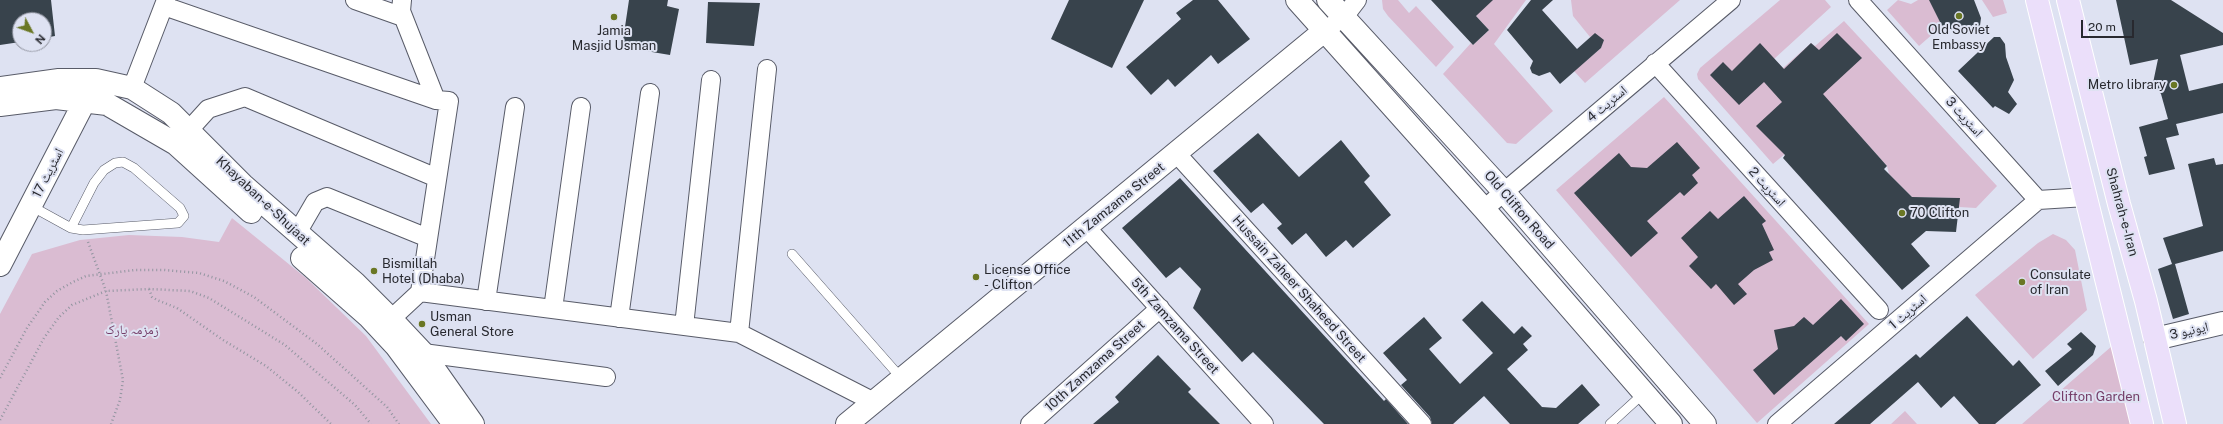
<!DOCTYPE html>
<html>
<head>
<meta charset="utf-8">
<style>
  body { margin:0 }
  #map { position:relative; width:2223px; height:424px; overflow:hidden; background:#dee2f2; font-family:"Public Sans",sans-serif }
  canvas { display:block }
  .north { position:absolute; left:12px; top:12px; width:40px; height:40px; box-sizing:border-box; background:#dee2f2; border:1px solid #9598a4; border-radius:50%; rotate:131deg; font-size:11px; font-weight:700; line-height:16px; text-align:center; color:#28292f }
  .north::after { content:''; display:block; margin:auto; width:14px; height:18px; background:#6a7724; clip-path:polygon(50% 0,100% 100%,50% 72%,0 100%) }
  .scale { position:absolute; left:2081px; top:20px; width:53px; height:18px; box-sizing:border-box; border:2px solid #28292f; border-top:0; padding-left:5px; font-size:12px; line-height:14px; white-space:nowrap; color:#28292f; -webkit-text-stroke:3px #dee2f2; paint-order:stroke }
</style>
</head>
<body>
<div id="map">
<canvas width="2223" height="424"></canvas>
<div class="north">N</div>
<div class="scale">20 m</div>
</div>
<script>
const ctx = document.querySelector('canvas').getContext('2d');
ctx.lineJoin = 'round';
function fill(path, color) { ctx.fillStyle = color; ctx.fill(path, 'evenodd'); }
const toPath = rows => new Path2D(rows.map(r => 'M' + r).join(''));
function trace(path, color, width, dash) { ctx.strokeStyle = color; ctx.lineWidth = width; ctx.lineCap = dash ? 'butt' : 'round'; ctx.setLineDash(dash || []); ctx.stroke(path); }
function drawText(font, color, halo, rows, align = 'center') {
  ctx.font = font + ' "Public Sans","Noto Naskh Arabic",sans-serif'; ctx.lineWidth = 4; ctx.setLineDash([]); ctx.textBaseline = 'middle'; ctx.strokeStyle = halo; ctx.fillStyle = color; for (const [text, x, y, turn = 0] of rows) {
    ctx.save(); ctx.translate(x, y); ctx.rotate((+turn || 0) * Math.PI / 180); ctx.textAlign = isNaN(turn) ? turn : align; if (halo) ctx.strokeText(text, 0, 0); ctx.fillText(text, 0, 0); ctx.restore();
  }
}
fill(toPath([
  [1382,0,1398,0,1409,13,1416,6,1454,47,1436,67,1388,16,1383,9],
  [1480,0,1526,0,1494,44,1553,111,1516,144,1507,143,1443,74,1471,43,1473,45,1489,30,1476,16],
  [1571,0,1680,0,1585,83,1574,71,1601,48,1603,41,1596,34,1590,37,1573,16],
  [1780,0,1825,0,1831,7,1774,59,1783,68,1811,43,1815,46,1844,21,1997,186,1976,208,1959,207,1959,198,1912,197,1889,174,1887,166,1837,110,1773,164,1698,79,1697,74,1700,68],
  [1898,0,1911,4,1918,0,1930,0,1942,26,1919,46,1887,10],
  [1982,0,2003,0,2007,13,1993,17],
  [1664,97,1869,324,1757,423,1556,190],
  [232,218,306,278,366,336,431,424,0,424,0,314,32,254,80,240,129,235,182,237,219,242],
  [2053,234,2066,240,2075,250,2087,310,2033,359,1975,295,2038,243],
  [2112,346,2132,424,2022,424],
  [1905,411,1917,424,1891,424]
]), '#dabcd2');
fill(toPath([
  [0,0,51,0,55,36,44,38,44,20,20,20,20,42,0,45],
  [629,0,668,0,667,6,679,9,670,55,622,47],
  [1069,0,1144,0,1112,68,1051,39],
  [1193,0,1218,0,1250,39,1218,64,1211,55,1175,87,1168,79,1151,95,1126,67,1181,19,1176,13],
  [1431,0,1493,0,1476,16,1489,30,1473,45],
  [1531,0,1553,0,1542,10,1577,49,1595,33,1604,40,1601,48,1560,84,1550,72,1539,76,1532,73,1530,68,1533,61,1507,30],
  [1929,0,1974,0,1981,18,1979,33,1965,34,1942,26],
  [2116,0,2171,0,2223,33,2223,45,2180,55,2189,91,2223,83,2223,113,2176,124,2179,135,2166,138,2175,169,2149,175,2144,157,2147,156,2139,127,2168,119,2161,94,2153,83,2158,59,2130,65],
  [708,2,760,3,754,46,706,43],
  [1837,33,1862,58,1823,94,1887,166,1884,169,1912,197,1960,198,1956,232,1926,231,1911,244,1930,266,1902,290,1783,158,1785,155,1756,126,1782,102,1764,82,1739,105,1710,75,1723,62,1732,71,1760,43,1784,69,1811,43,1819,50],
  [1994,37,2000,37,2005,44,2006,57,2014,80,2008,92,2017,104,2009,114,1995,106,1993,108,1958,71],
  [1258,133,1299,177,1341,140,1370,176,1364,182,1391,215,1353,248,1346,240,1326,257,1306,233,1292,245,1277,228,1282,224,1263,203,1251,213,1213,171],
  [1677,142,1700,168,1692,175,1698,183,1684,196,1680,192,1647,221,1658,233,1631,257,1574,193,1619,153,1631,167,1647,168],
  [2214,158,2216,165,2223,164,2223,251,2175,264,2189,314,2173,319,2158,269,2172,264,2163,238,2203,226,2188,164],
  [1180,178,1384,401,1386,399,1408,424,1324,424,1253,352,1242,362,1193,308,1201,289,1180,267,1166,278,1122,228],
  [1744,196,1766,221,1762,224,1774,250,1769,252,1773,260,1754,270,1738,284,1747,294,1734,305,1716,284,1711,289,1689,266,1698,257,1681,238,1710,211,1718,219],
  [1841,299,1864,324,1846,341,1841,336,1774,395,1753,370,1778,349,1774,330,1794,326,1804,317,1813,325],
  [1482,301,1514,334,1522,326,1532,336,1523,344,1528,350,1507,369,1542,407,1556,408,1582,384,1600,405,1578,424,1510,424,1484,396,1453,424,1432,424,1430,417,1401,385,1407,380,1383,353,1424,317,1442,338,1429,349,1460,384,1493,353,1462,320],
  [1967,316,2013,366,2019,360,2041,385,1995,424,1979,424,1954,396,1941,408,1918,382,1870,424,1834,424,1916,354,1920,358],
  [2081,332,2096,346,2093,355,2058,386,2045,371,2072,349,2067,344],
  [1158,355,1191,389,1188,392,1220,424,1093,424,1119,402,1115,397]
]), '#38434c');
const lane = toPath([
  [31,206,71,228,83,230,178,223,184,216,180,208,134,168,123,162,115,163,104,170,94,183,71,228],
  [792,254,902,379],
  [1610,424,1644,393]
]);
const street = toPath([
  [355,0,403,17],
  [402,0,401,11,436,100,449,101,420,292],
  [1858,0,2038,200,2086,197],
  [164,6,436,100],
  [1324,31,1344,17,1357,0],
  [1655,63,1879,310],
  [767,69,739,333,874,402],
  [132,88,166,0],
  [189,130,208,109,245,97,437,178],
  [1176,153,1422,424],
  [1484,209,1731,0],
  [1086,227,1264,424],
  [297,233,315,202,327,197,428,238],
  [486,301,515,107],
  [553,309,581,107],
  [619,318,650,93],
  [391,319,420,292,739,333],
  [684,326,711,80],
  [423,353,606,377],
  [1030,424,1160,308],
  [1777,424,2038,200]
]);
const secondary = toPath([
  [1297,0,1484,209,1671,424],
  [1328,0,1504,192,1705,424],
  [0,88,59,80,96,80,132,88,171,113,243,185,355,283,391,319,423,353,473,424],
  [0,105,56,98,107,104,176,144,251,212],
  [302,258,369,317,396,346,454,424],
  [0,265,91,89],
  [2155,339,2223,323],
  [847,424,1324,31]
]);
const primary = toPath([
  [2037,0,2142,424],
  [2068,0,2119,204,2146,301,2175,424]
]);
trace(lane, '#585b68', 10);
trace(street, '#585b68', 20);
trace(secondary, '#585b68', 24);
trace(primary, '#fff', 24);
trace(toPath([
  [88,242,106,291,123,380,120,400,111,424],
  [149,289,152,297,157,300,177,308,223,340,266,366,298,392,331,424],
  [0,378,27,328,45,302,57,291,73,282,86,276,135,270,164,270,199,273,224,281,254,297,317,344,387,407,399,424],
  [0,420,44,338,59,317,72,305,106,291,149,289,190,291,209,298,285,345,355,405,371,424]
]), '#9295a0', 2.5, [1, 3]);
trace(lane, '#fff', 9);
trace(street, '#fff', 18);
trace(secondary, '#fff', 22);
trace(primary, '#ebdffa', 22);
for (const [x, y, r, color] of [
  [1959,16,4,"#6a7724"],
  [614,17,4,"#6a7724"],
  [2174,85,4,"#6a7724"],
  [1902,213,4,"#6a7724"],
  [374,271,4,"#6a7724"],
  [976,277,4,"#6a7724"],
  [2022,282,4,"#6a7724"],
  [422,324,4,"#6a7724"]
]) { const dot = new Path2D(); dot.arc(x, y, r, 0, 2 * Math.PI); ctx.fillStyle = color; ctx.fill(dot); trace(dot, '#dee2f2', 1.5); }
drawText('13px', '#28292f', '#dee2f2', [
  ["Old Soviet",1959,30,"center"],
  ["Embassy",1959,45,"center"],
  ["Jamia",614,31,"center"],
  ["Masjid Usman",614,46,"center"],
  ["Metro library",2166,85,"right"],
  ["70 Clifton",1910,213],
  ["Bismillah",382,264],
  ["Hotel (Dhaba)",382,279],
  ["License Office",984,270],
  ["- Clifton",984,285],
  ["Consulate",2030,275],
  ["of Iran",2030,290],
  ["Usman",430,317],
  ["General Store",430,332]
], 'left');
drawText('13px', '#28292f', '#dee2f2', [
  ["اسٹریٹ 4",1607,104,-40],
  ["اسٹریٹ 3",1964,117,48],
  ["اسٹریٹ 17",48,173,-63],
  ["اسٹریٹ 2",1767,187,48],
  ["Khayaban-e-Shujaat",263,201,43],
  ["11th Zamzama Street",1114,205,-39],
  ["Old Clifton Road",1519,210,49],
  ["Shahrah-e-Iran",2122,212,75],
  ["Hussain Zaheer Shaheed Street",1299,289,48],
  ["اسٹریٹ 1",1908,312,-41],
  ["5th Zamzama Street",1175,326,48],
  ["ایونیو 3",2189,331,-13],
  ["10th Zamzama Street",1095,366,-42]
]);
drawText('13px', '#753d68', '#dee2f2', [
  ["زمزمہ پارک",132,330],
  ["Clifton Garden",2096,397]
]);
</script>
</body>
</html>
